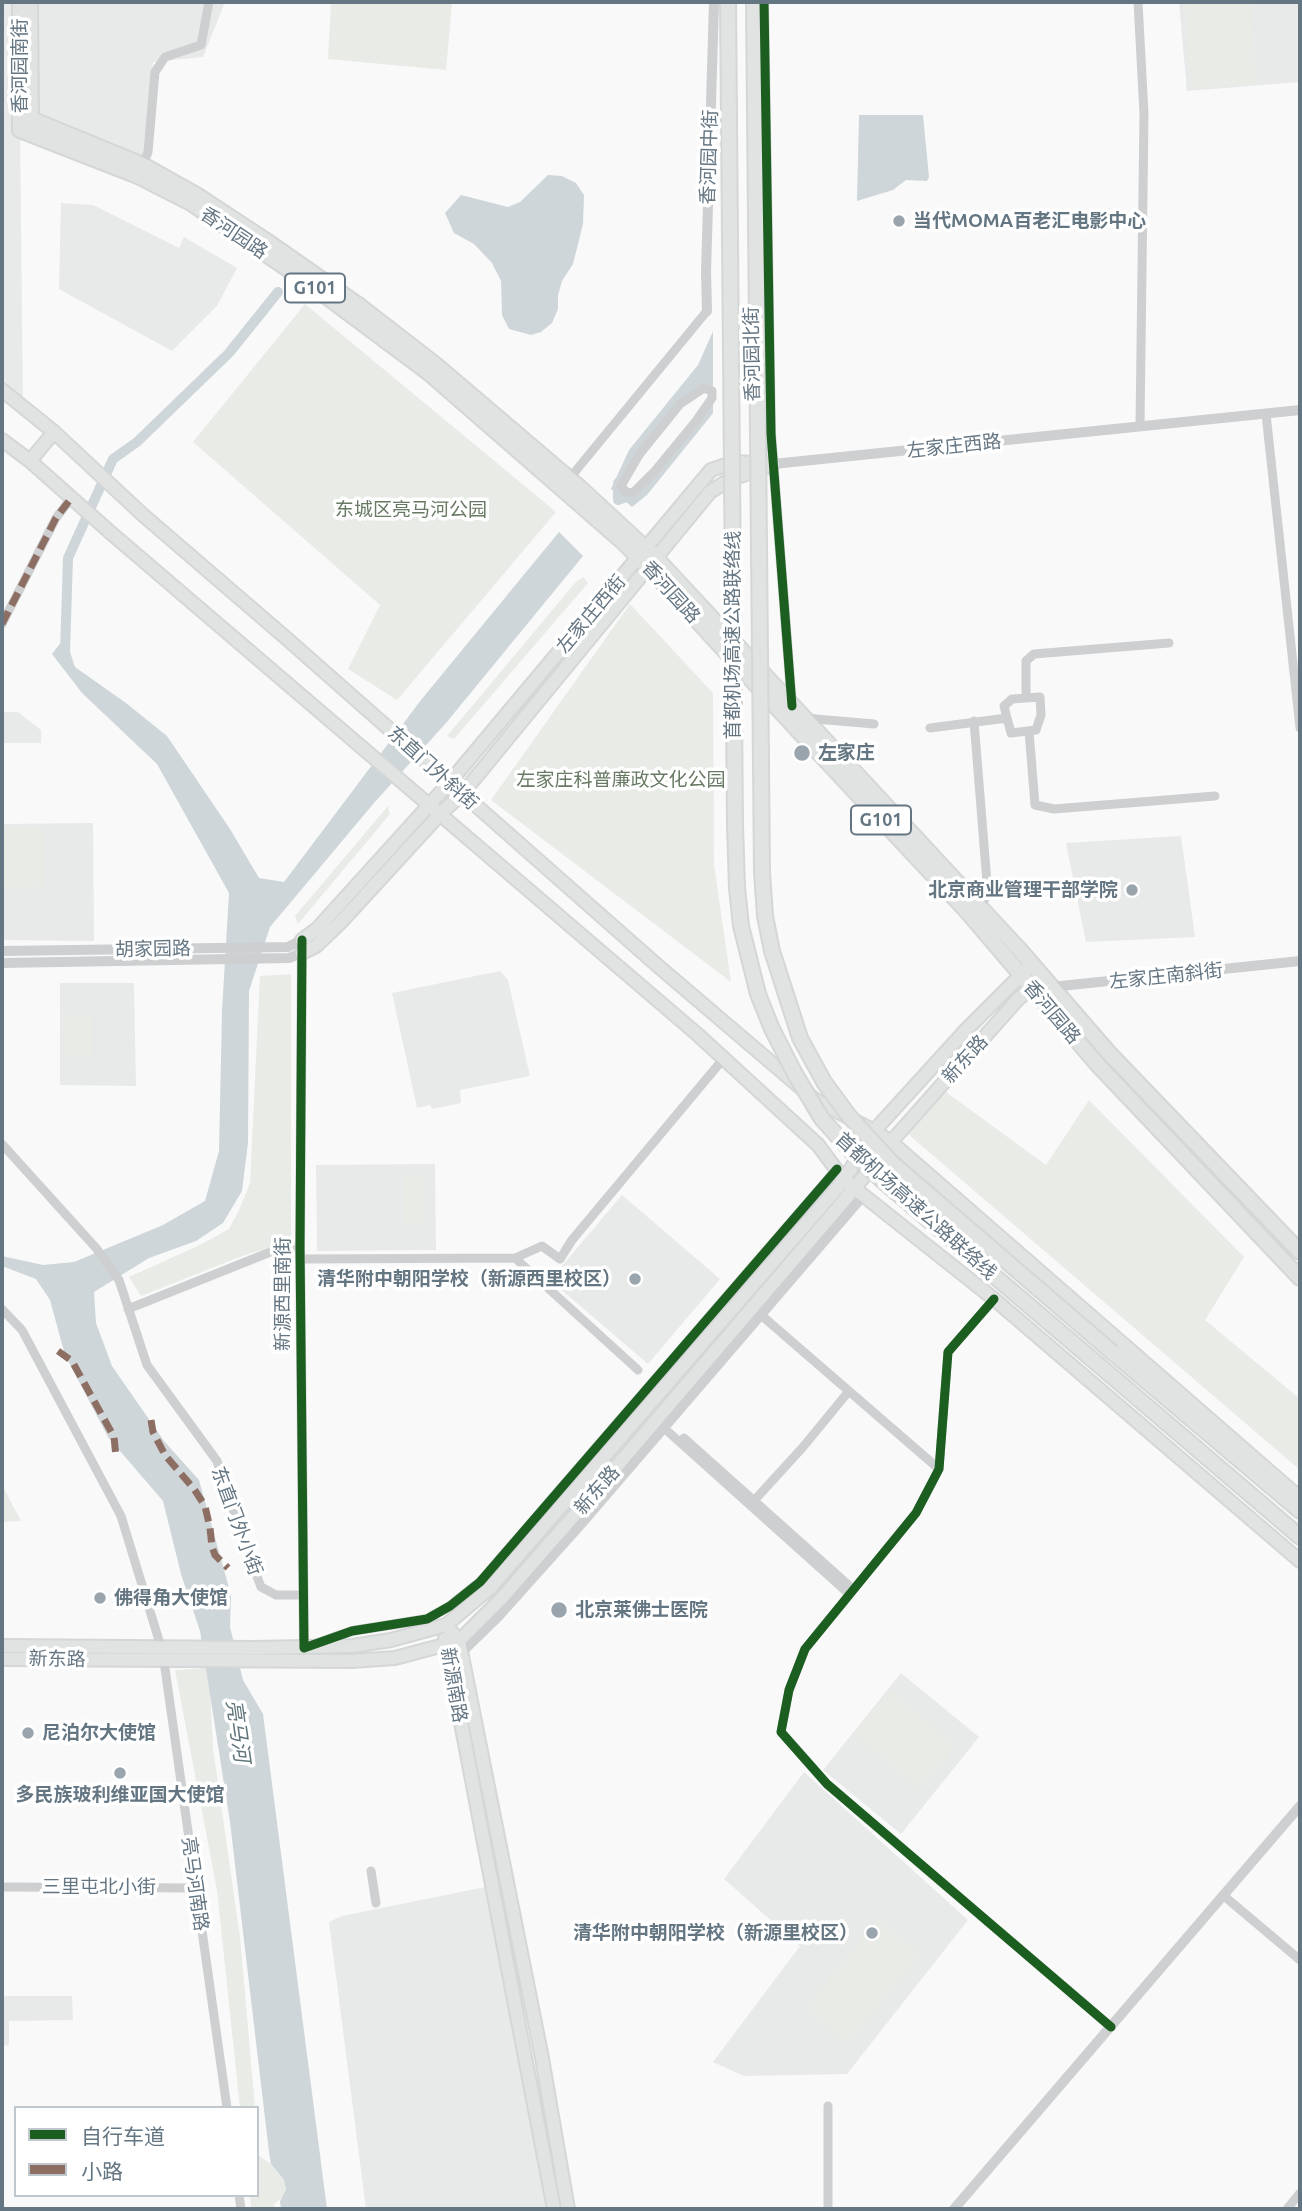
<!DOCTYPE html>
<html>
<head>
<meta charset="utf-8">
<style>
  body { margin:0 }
  #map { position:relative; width:1302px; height:2211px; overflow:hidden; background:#f9f9f9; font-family:Ubuntu,"Noto Sans SC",sans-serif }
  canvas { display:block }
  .frame { position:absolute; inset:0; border:4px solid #657683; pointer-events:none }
  .legend { position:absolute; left:14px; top:2106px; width:245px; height:91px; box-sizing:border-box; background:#fff; border:2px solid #c1c8cd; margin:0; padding:9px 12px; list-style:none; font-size:21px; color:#657683 }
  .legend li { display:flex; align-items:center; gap:14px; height:35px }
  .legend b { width:35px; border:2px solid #c1c8cd }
</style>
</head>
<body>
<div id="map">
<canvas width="1302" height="2211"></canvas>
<div class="frame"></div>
<ul class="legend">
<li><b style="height:9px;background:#1b5e20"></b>自行车道</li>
<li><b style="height:9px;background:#8d6e63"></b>小路</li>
</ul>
</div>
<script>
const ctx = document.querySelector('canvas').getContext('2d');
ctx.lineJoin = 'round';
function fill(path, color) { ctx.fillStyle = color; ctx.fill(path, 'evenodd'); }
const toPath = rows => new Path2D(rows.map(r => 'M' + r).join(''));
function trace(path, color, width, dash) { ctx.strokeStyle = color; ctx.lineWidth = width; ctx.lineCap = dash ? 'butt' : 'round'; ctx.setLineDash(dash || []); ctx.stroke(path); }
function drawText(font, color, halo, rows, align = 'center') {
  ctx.font = font + ' Ubuntu,"Noto Sans SC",sans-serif'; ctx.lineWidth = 7; ctx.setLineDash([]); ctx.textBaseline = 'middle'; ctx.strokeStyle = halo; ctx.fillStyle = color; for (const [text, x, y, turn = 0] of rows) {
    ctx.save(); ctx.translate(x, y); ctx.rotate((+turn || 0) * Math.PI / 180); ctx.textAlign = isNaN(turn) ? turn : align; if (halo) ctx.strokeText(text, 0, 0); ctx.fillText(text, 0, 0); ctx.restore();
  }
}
fill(toPath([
  [2,2,225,2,203,57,153,62,145,162,31,119,20,130,23,407,2,390],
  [1179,2,1300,2,1300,82,1187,91],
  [61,203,93,205,179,248,184,237,237,268,217,306,172,351,59,289],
  [2,712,18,712,41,730,41,743,2,743],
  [93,823,94,941,2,940,2,824],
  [1181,836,1195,937,1086,942,1066,843],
  [500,971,508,980,530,1076,460,1090,461,1103,432,1109,430,1105,417,1108,392,993],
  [60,983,134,983,136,1086,60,1085],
  [435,1164,436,1250,317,1251,316,1165],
  [622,1195,720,1279,648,1364,550,1280],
  [901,1673,979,1737,901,1834,823,1770],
  [804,1772,968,1920,847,2074,744,2076,713,2062,800,1946,724,1879],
  [485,1887,550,2209,366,2209,329,1922,342,1916],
  [2,1996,72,1996,73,2020,9,2021,9,2045,2,2046]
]), '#e8e9e9');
fill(toPath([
  [331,2,452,2,446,70,328,59],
  [1185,2,1250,2,1257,84,1191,89],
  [305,304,556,512,397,700,348,669,380,605,193,442],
  [583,577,588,583,454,739,447,736,575,583],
  [630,604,713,693,714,865,731,982,491,800],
  [388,806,390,814,298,924,295,916],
  [2,827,43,827,43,887,2,888],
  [291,974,291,1241,242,1256,141,1296,129,1277,200,1245,229,1229,240,1208,250,1183,260,976],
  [63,1015,92,1015,92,1057,64,1057],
  [946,1092,1046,1165,1089,1100,1244,1257,1205,1320,1300,1399,1300,1470,908,1134],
  [403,1176,425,1176,425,1225,403,1224],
  [2,1485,21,1521,2,1522],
  [209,1668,213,1749,240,1937,255,2108,240,2108,217,1890,175,1670],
  [890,1690,957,1745,920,1790,853,1734],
  [878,1918,922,1954,848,2045,804,2009],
  [257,2138,259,2156,271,2164,284,2181,286,2190,284,2196,274,2204,275,2209,251,2209,250,2195,257,2195]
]), '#e8ebe6');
fill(toPath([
  [859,115,923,115,929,177,927,181,906,180,893,190,857,201],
  [548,175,562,176,576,183,584,195,583,224,573,264,562,281,558,295,558,309,552,323,541,332,531,335,509,329,502,315,501,281,492,263,474,244,454,233,445,213,461,195,508,207,520,202],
  [727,300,743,318,714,412,647,495,632,507,611,489,629,450,698,365],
  [704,388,712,398,633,493,621,486,680,404],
  [559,532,583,556,446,723,374,803,270,927,249,991,248,1143,242,1191,223,1223,196,1241,149,1258,94,1292,96,1323,112,1366,164,1441,199,1480,231,1595,230,1627,243,1680,263,1714,327,2209,281,2209,280,2201,286,2190,284,2180,271,2164,269,2152,230,1822,200,1631,181,1574,163,1501,108,1437,65,1355,50,1300,36,1279,2,1266,2,1256,43,1265,74,1262,163,1225,205,1201,219,1151,222,1011,229,893,157,764,82,693,52,654,65,637,75,667,126,703,167,736,230,829,259,878,284,882,421,700]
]), '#ced6d9');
fill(toPath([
  [719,2,744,2,746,319,717,413,713,418,713,323,723,300]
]), '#f9f9f9');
trace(toPath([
  [618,483,618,500,634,494],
  [65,652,68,558,113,459,137,442,229,353,278,292]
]), '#ced6d9', 10);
const secondary = toPath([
  [2,390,54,432,143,515,286,638,658,966,814,1099,874,1131,891,1142,1300,1498],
  [2,440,30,461,111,533,697,1034,818,1145,844,1180,994,1299,1300,1561],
  [30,461,54,432],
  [302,940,317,929,449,783,711,470,734,462,773,464],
  [302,953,316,946,340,923,440,814,462,794,710,492,729,480,766,467],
  [446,1625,459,1641,542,2058,568,2209],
  [445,1639,554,2209],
  [2,1646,255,1648,352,1646,391,1640,446,1625,490,1588,844,1180,874,1131,965,1031,1028,968],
  [2,1659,352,1661,395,1658,459,1641,501,1599,593,1494,854,1189,891,1142,1019,998,1032,989]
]);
const trunk = toPath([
  [20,2,20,130,138,176,191,203,307,282,429,373,623,542,648,567,803,736,964,908,1097,1064,1300,1278],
  [30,2,31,119,143,165,195,194,265,240,361,307,436,365,578,486,656,558,1019,949,1109,1053,1300,1252],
  [1112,1352,1300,1511],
  [1100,1366,1300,1537]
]);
trace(secondary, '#d5d6d7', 16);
trace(trunk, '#d5d6d6', 18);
trace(toPath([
  [1138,2,1144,114,1140,426],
  [143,165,148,152,155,72,165,57,201,45,209,2],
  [704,388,712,391,712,398,696,421,654,472,633,493,626,492,621,486,639,455,680,404,704,388],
  [1266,414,1300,728],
  [569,479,707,311],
  [2,624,56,518,72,497],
  [1026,698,1026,661,1034,654,1169,643],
  [804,718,874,724],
  [974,721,988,895,979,906],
  [930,728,1007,718,1011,733,1036,730,1041,715,1040,697,1012,699,1004,706,1007,718],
  [1029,731,1035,805,1054,809,1215,796],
  [2,1144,96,1248,119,1280,147,1365,217,1461,242,1537,261,1587,276,1595,303,1595],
  [515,1258,638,1370],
  [300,1259,515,1258,542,1246,560,1259,572,1240,724,1058],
  [994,1299,948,1352,939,1469,916,1513,805,1649,789,1690,781,1732,827,1784,1111,2027],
  [2,1309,22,1330,121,1516,161,1647],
  [128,1309,283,1247,300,1247],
  [761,1315,939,1469],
  [664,1428,849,1594],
  [684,1438,853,1589],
  [751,1504,803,1447,849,1391],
  [164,1661,227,2108],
  [371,1871,376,1903],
  [2,1887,196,1888],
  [1224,1896,1300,1960],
  [828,2106,828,2209],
  [239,2195,241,2209],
  [1287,2209,1300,2193]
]), '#cecfd0', 9);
trace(toPath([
  [764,2,771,434,792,706],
  [707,311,706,272,714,2],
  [773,464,1300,410],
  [302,946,300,1247,304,1648,352,1631,427,1619,450,1606,480,1582,837,1169],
  [2,951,288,947,302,940],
  [2,963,289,958,302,953],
  [1032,989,1300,961],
  [457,1653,462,1652,498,1617,583,1522,863,1196],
  [954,2209,1300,1806]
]), '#cecfd0', 10);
trace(secondary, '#e1e2e2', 12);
trace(trunk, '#e1e2e2', 14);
const trunkBridge = toPath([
  [728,2,735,825,737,888,741,926,758,994,772,1029,795,1074,822,1119,852,1152,884,1182,1100,1366],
  [754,2,762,872,765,916,772,951,800,1038,824,1082,849,1116,892,1163,1112,1352]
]);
trace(trunkBridge, '#d5d6d6', 18, []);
trace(trunkBridge, '#e1e2e2', 14);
trace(toPath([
  [2,624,56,518,72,497],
  [58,1351,72,1361,114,1437,116,1457],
  [151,1420,153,1432,165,1455,194,1489,205,1506,210,1528,212,1547,215,1555,228,1568]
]), '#8d6e63', 7, [14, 7]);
trace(toPath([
  [764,2,771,434,792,706],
  [302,940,300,1247,304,1648,352,1631,427,1619,450,1606,480,1582,837,1169],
  [994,1299,948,1352,939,1469,916,1513,805,1649,789,1690,781,1732,827,1784,1111,2027]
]), '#1b5e20', 9);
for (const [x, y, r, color] of [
  [899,221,7,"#99a4ac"],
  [802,753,9,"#99a4ac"],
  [1132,890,7,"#99a4ac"],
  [635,1279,7,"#99a4ac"],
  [100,1598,7,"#99a4ac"],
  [559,1610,9,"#99a4ac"],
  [28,1733,7,"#99a4ac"],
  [120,1773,7,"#99a4ac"],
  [872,1933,7,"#99a4ac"]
]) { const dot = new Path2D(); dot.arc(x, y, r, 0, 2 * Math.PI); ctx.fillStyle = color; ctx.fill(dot); trace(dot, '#fff', 2.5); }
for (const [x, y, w] of [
  [315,288,60],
  [881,820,60]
]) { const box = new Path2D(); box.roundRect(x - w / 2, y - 14.5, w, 29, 5); ctx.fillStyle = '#fff'; ctx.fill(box); trace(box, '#657683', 2); }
drawText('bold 18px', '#657683', null, [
  ["G101",315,288],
  ["G101",881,820]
]);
drawText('19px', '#657683', '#fff', [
  ["香河园南街",20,66,-90],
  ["香河园中街",709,157,-88],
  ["香河园路",234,233,34],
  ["香河园北街",752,354,-91],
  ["左家庄西路",954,446,-6],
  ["香河园路",671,592,48],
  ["左家庄西街",591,614,-50],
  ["首都机场高速公路联络线",733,635,-90],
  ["东直门外斜街",433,768,42],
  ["胡家园路",153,949,-1],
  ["左家庄南斜街",1166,976,-6],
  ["香河园路",1052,1012,50],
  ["新东路",965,1059,-48],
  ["首都机场高速公路联络线",916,1206,42],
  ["新源西里南街",283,1294,-90],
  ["新东路",597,1490,-49],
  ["东直门外小街",237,1521,70],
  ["新东路",57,1659,1],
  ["新源南路",454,1685,80],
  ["亮马河南路",195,1884,82],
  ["三里屯北小街",99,1887]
]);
drawText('bold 19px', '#657683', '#fff', [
  ["当代MOMA百老汇电影中心",913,221],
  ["左家庄",818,753],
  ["北京商业管理干部学院",1118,890,"right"],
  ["清华附中朝阳学校（新源西里校区）",621,1279,"right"],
  ["佛得角大使馆",114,1598],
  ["北京莱佛士医院",575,1610],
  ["尼泊尔大使馆",42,1733],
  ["多民族玻利维亚国大使馆",120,1795,"center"],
  ["清华附中朝阳学校（新源里校区）",858,1933,"right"]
], 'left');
drawText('19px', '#687a64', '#fff', [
  ["东城区亮马河公园",411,510],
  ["左家庄科普廉政文化公园",621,780]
]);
drawText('italic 21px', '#60757c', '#fff', [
  ["亮马河",238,1731,82]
]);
</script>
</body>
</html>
